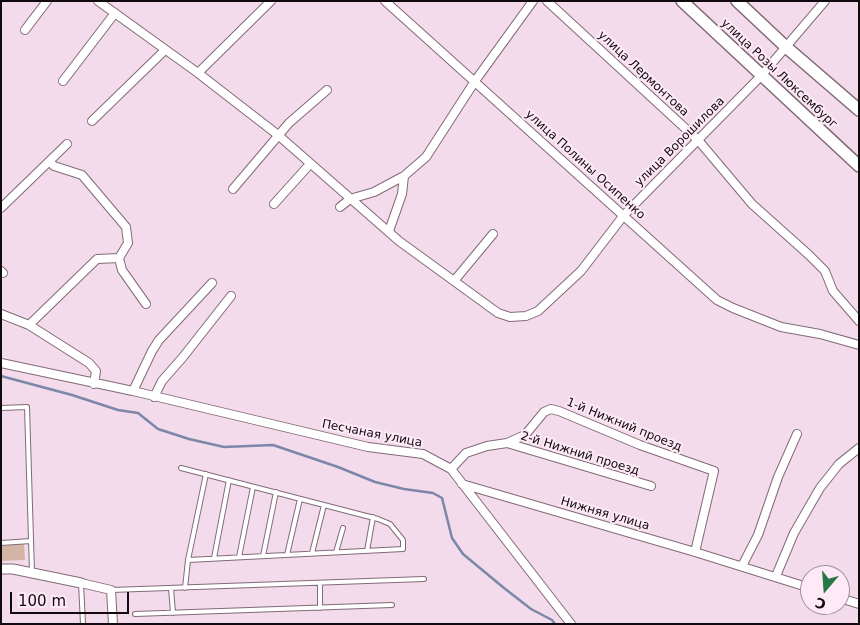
<!DOCTYPE html>
<html>
<head>
<meta charset="utf-8">
<style>
  body { margin:0 }
  #map { position:relative; width:860px; height:625px; overflow:hidden; background:#f4dbeb; font-family:"DejaVu Sans",sans-serif }
  canvas { display:block }
  .frame { position:absolute; inset:0; border:2px solid #10090e; pointer-events:none }
  .north { position:absolute; left:800px; top:565px; width:50px; height:50px; box-sizing:border-box; background:#feeaf7; border:1px solid #9f909a; border-radius:50%; rotate:198deg; font-size:14px; font-weight:700; line-height:20px; text-align:center; color:#10090e }
  .north::after { content:''; display:block; margin:auto; width:18px; height:22px; background:#287747; clip-path:polygon(50% 0,100% 100%,50% 72%,0 100%) }
  .scale { position:absolute; left:10px; top:592px; width:119px; height:22px; box-sizing:border-box; border:2px solid #10090e; border-top:0; padding-left:6px; font-size:15px; line-height:18px; white-space:nowrap; color:#10090e; -webkit-text-stroke:4px #feeaf7; paint-order:stroke }
</style>
</head>
<body>
<div id="map">
<canvas width="860" height="625"></canvas>
<div class="frame"></div>
<div class="north">С</div>
<div class="scale">100 m</div>
</div>
<script>
const ctx = document.querySelector('canvas').getContext('2d');
ctx.lineJoin = 'round';
function fill(path, color) { ctx.fillStyle = color; ctx.fill(path, 'evenodd'); }
const toPath = rows => new Path2D(rows.map(r => 'M' + r).join(''));
function trace(path, color, width, dash) { ctx.strokeStyle = color; ctx.lineWidth = width; ctx.lineCap = dash ? 'butt' : 'round'; ctx.setLineDash(dash || []); ctx.stroke(path); }
function drawText(font, color, halo, rows, align = 'center') {
  ctx.font = font + ' "DejaVu Sans",sans-serif'; ctx.lineWidth = 4; ctx.setLineDash([]); ctx.textBaseline = 'middle'; ctx.strokeStyle = halo; ctx.fillStyle = color; for (const [text, x, y, turn = 0] of rows) {
    ctx.save(); ctx.translate(x, y); ctx.rotate((+turn || 0) * Math.PI / 180); ctx.textAlign = isNaN(turn) ? turn : align; if (halo) ctx.strokeText(text, 0, 0); ctx.fillText(text, 0, 0); ctx.restore();
  }
}
fill(toPath([
  [24,544,25,560,1,561,1,546]
]), '#d4b4a4');
trace(toPath([
  [1,376,72,395,118,410,138,413,158,429,189,439,224,447,273,445,338,467,375,482,404,489,433,493,442,498,452,538,463,554,504,588,531,609,552,620,555,624]
]), '#7b87a9', 2.5);
const service = toPath([
  [1,408,27,407,32,572],
  [181,468,378,519,390,524,403,540,403,549,188,560],
  [1,543,31,541],
  [367,551,373,517],
  [336,552,343,528],
  [312,553,324,505],
  [287,555,300,499],
  [263,556,276,492],
  [239,557,253,487],
  [214,558,229,480],
  [81,583,83,624],
  [171,588,173,613],
  [185,588,188,560,206,474],
  [111,590,424,579],
  [320,608,320,583],
  [135,614,392,605]
]);
const minor = toPath([
  [98,1,198,73,278,135,399,241,498,313,510,317,526,316,538,311,581,271,624,215,761,76,825,1],
  [385,1,717,300,733,308,781,327,820,334,859,345],
  [547,1,698,140,752,204,809,255,825,271,833,291,859,321],
  [25,30,47,1],
  [198,73,271,1],
  [63,81,115,13],
  [92,121,165,50],
  [233,189,289,123,327,90],
  [274,204,310,164],
  [340,207,350,199,374,192,404,176,426,157,475,81,533,1],
  [1,208,67,144],
  [389,231,402,194,404,176],
  [119,258,122,270,146,304],
  [1,271,3,273],
  [454,281,493,234],
  [1,314,29,325,89,363,96,371,94,384],
  [29,325,97,259,119,258,128,243,126,227,82,175,54,166,50,162],
  [1,363,133,391,368,447,423,454,451,469,571,624],
  [133,391,152,351,159,340,212,283],
  [154,397,162,381,183,357,231,296],
  [507,443,525,435,544,412,551,409,559,411,640,445,714,471,695,552],
  [451,469,466,453,487,446,507,443,651,486],
  [462,484,695,552,810,588],
  [742,566,758,535,778,477,797,434],
  [776,576,794,533,820,488,839,464,859,448],
  [81,583,111,590,113,624],
  [840,598,859,604]
]);
const tertiary = toPath([
  [1,569,13,569,81,583]
]);
const primary = toPath([
  [682,1,859,166],
  [737,1,786,47,859,110]
]);
trace(service, '#806a78', 6);
trace(minor, '#806a78', 10);
trace(tertiary, '#806a78', 11);
trace(primary, '#806a78', 14);
trace(service, '#fff', 4);
trace(minor, '#fff', 8);
trace(tertiary, '#fff', 9);
trace(primary, '#fff', 11);
drawText('12px', '#10090e', '#feeaf7', [
  ["улица Лермонтова",643,74,43],
  ["улица Розы Люксембург",779,74,43],
  ["улица Ворошилова",680,142,-45],
  ["улица Полины Осипенко",585,165,42],
  ["1-й Нижний проезд",624,425,22],
  ["Песчаная улица",372,434,11],
  ["2-й Нижний проезд",580,454,17],
  ["Нижняя улица",605,514,16]
]);
</script>
</body>
</html>
